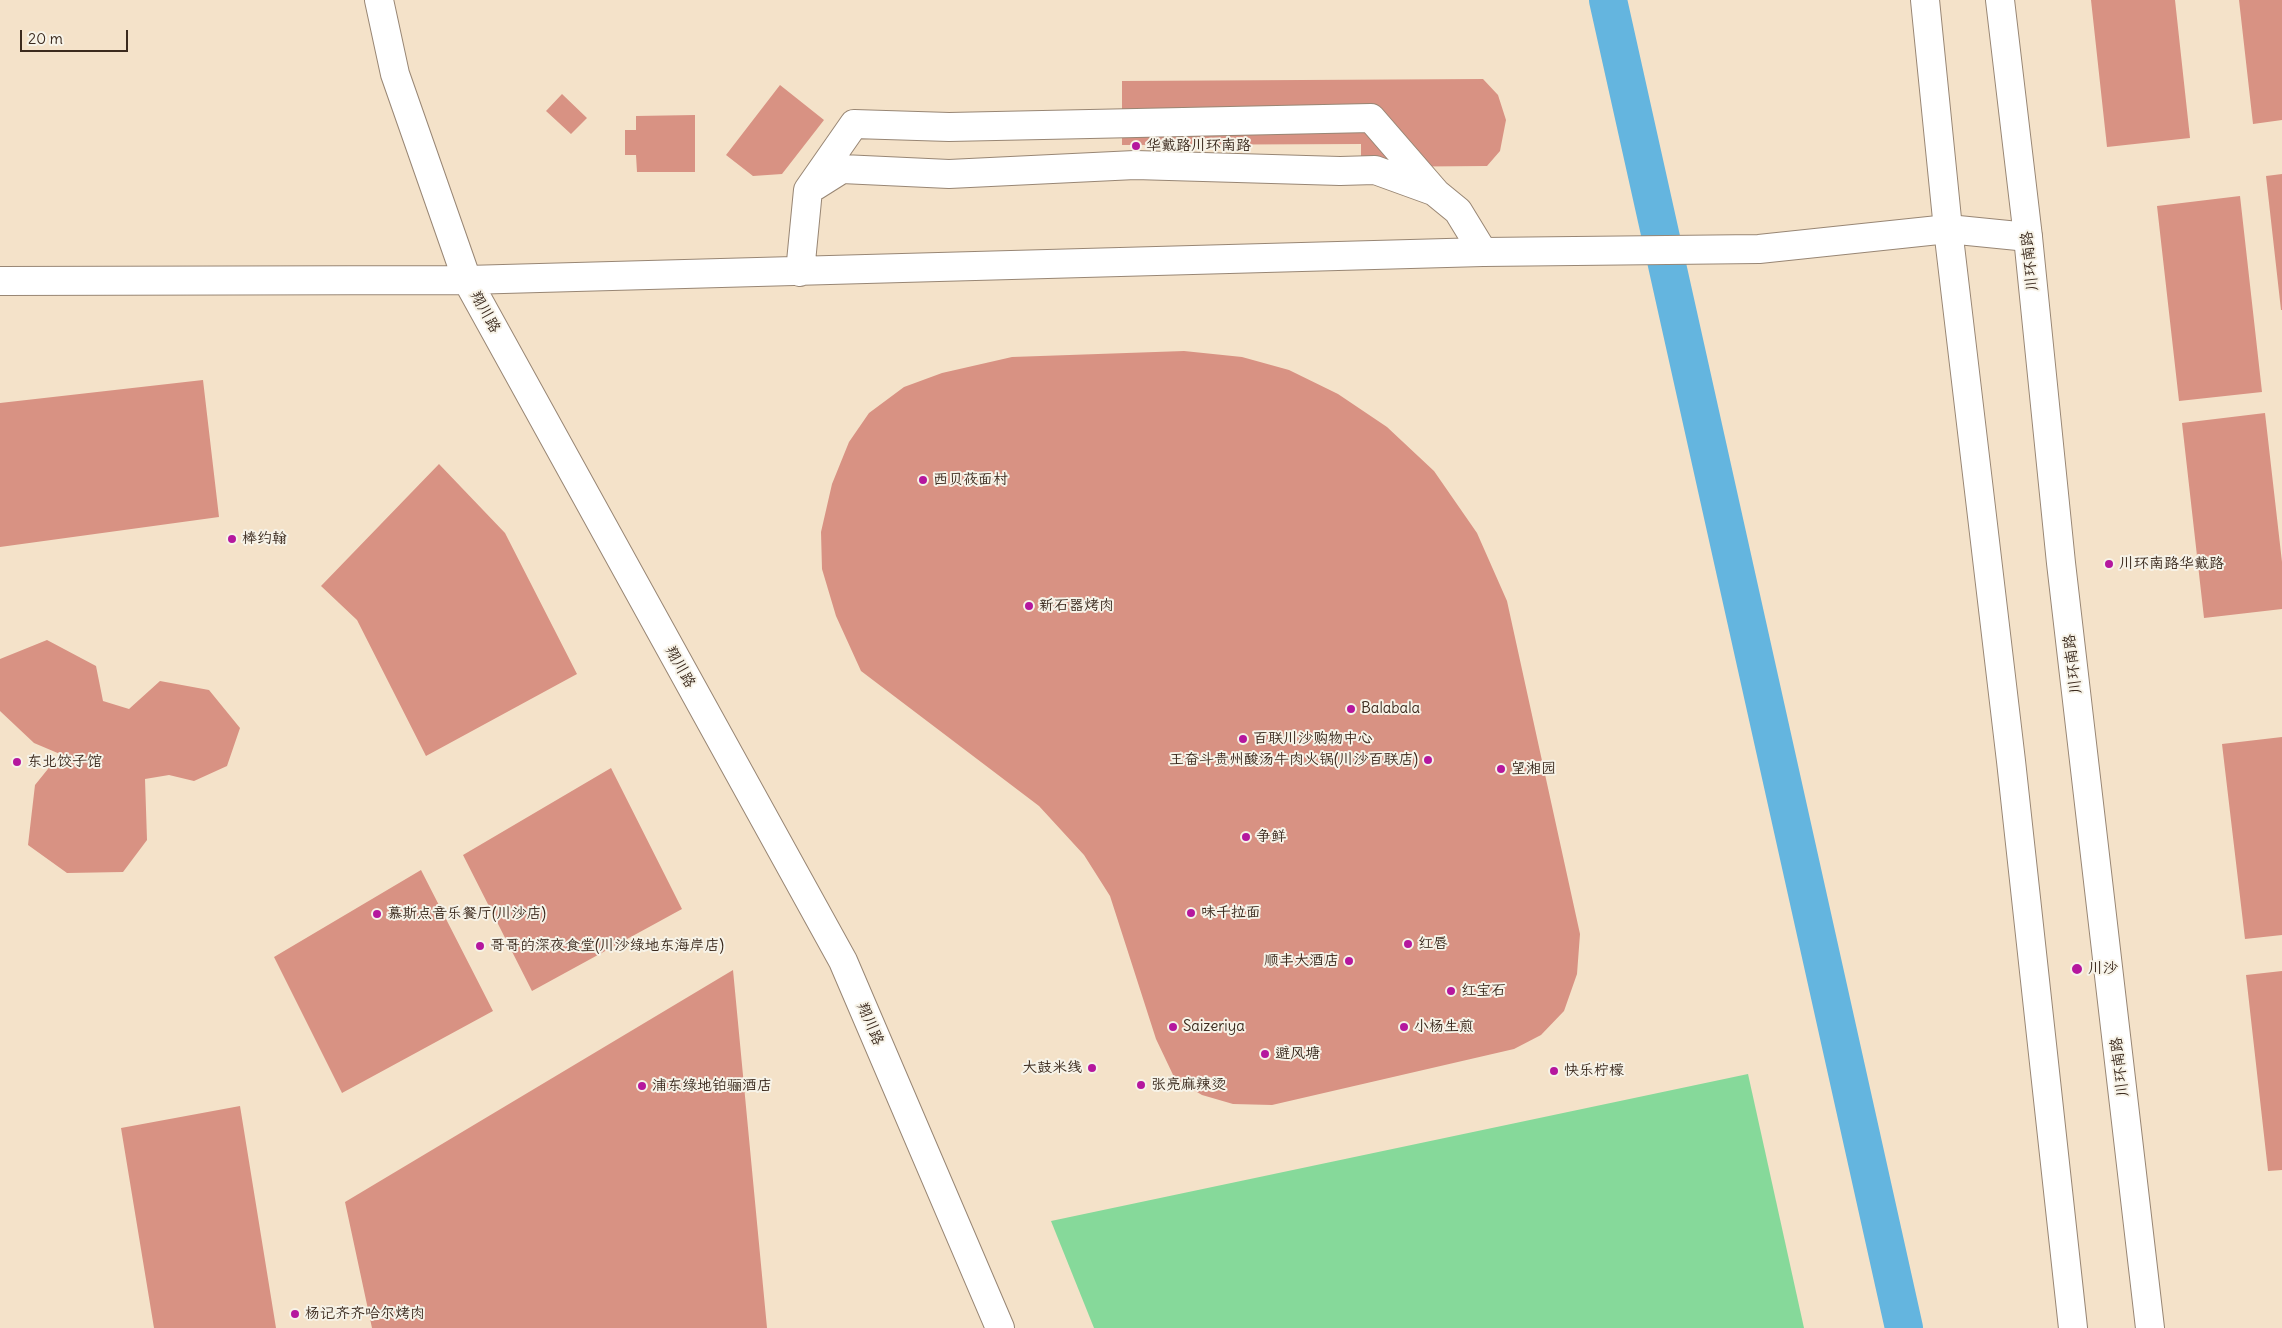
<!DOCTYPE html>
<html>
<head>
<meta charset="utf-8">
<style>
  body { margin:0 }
  #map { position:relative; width:2282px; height:1328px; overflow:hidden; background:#f4e2c9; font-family:Delius,sans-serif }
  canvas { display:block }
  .scale { position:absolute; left:20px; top:30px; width:108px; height:22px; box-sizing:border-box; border:2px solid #3b2a1e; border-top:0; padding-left:6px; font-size:15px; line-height:18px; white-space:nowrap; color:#3b2a1e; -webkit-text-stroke:4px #f7f3e8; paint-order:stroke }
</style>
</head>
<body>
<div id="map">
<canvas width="2282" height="1328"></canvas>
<div class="scale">20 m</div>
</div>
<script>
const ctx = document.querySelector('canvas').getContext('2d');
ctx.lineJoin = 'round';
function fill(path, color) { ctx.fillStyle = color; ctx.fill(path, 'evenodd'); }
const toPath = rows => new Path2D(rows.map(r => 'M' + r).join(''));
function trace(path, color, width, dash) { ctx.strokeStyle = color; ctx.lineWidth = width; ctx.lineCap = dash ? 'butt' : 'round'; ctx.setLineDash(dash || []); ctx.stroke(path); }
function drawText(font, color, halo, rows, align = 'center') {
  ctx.font = font + ' Delius,"LXGW WenKai TC",sans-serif'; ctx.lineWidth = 4; ctx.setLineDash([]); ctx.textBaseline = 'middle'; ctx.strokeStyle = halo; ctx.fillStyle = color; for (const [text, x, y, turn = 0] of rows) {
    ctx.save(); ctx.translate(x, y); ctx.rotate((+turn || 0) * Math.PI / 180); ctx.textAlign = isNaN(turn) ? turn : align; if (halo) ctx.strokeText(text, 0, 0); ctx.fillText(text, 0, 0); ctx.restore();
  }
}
fill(toPath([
  [1748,1074,1804,1328,1094,1328,1051,1221]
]), '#86d99a');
trace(toPath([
  [1608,0,1904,1328]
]), '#64b5df', 38);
fill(toPath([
  [2091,0,2175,0,2190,138,2107,147],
  [2239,0,2282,0,2282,120,2253,124],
  [1483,79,1498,95,1506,120,1500,151,1487,166,1361,167,1361,144,1122,145,1122,81],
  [780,85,824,120,782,174,753,176,726,155],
  [562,94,587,118,571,134,546,111],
  [695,115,695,172,637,172,636,155,625,155,625,130,636,130,636,116],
  [2282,174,2282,310,2281,310,2266,176],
  [2240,196,2262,392,2179,401,2157,206],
  [1184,351,1242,357,1289,370,1338,394,1387,427,1434,471,1477,533,1507,601,1580,934,1577,974,1564,1011,1541,1035,1514,1049,1272,1105,1233,1104,1202,1095,1175,1079,1156,1039,1110,896,1084,855,1039,806,861,671,836,616,822,569,821,532,832,484,849,442,869,413,904,387,942,373,1012,357],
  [203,380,219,517,0,547,0,403],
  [2265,413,2282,562,2282,609,2204,618,2182,423],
  [439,464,505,533,577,674,426,756,357,620,321,586],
  [47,640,96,666,103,701,129,709,160,681,209,690,240,728,227,766,194,781,169,775,145,779,147,840,123,872,67,873,28,845,35,785,60,754,34,743,0,711,0,659],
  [2282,737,2282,935,2245,939,2222,744],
  [611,768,682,909,532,991,463,855],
  [421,870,493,1011,342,1093,274,957],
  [733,970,767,1328,372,1328,345,1202],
  [2282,971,2282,1170,2268,1171,2246,975],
  [240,1106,276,1328,154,1328,121,1128]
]), '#d89283');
const minor = toPath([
  [379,0,395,74,467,280,843,961,1000,1328],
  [815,186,842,169,949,174,1135,165,1340,171,1375,170,1433,191],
  [800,272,808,190,854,124,949,127,1371,118,1436,193,1458,211,1483,252],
  [0,281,467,280,1483,252,1759,249,1948,229,2028,237]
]);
const major = toPath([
  [1925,0,1948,229,2011,761,2073,1328],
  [2000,0,2028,237,2061,563,2150,1328]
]);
trace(minor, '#988674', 30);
trace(major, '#988674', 30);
trace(minor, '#fff', 28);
trace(major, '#fff', 28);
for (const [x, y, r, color] of [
  [1136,146,5,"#b5179e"],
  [923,480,5,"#b5179e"],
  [232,539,5,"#b5179e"],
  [2109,564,5,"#b5179e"],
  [1029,606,5,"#b5179e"],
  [1351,709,5,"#b5179e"],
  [1243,739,5,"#b5179e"],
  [1428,760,5,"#b5179e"],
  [17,762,5,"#b5179e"],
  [1501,769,5,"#b5179e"],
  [1246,837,5,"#b5179e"],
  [1191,913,5,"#b5179e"],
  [377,914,5,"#b5179e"],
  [1408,944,5,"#b5179e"],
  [480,946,5,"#b5179e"],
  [1349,961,5,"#b5179e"],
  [2077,969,6,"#b5179e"],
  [1451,991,5,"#b5179e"],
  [1173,1027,5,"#b5179e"],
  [1404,1027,5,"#b5179e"],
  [1265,1054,5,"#b5179e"],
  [1092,1068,5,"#b5179e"],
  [1554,1071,5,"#b5179e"],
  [1141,1085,5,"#b5179e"],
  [642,1086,5,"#b5179e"],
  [295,1314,5,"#b5179e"]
]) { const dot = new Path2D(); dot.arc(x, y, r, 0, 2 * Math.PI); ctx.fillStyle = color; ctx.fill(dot); trace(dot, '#f7f3e8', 2); }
drawText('15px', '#3b2a1e', '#f7f3e8', [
  ["华戴路川环南路",1146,146],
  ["西贝莜面村",933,480],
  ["棒约翰",242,539],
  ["川环南路华戴路",2119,564],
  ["新石器烤肉",1039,606],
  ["Balabala",1361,709],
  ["百联川沙购物中心",1253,739],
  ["王奋斗贵州酸汤牛肉火锅(川沙百联店)",1418,760,"right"],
  ["东北饺子馆",27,762],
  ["望湘园",1511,769],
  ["争鲜",1256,837],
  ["味千拉面",1201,913],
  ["慕斯点音乐餐厅(川沙店)",387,914],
  ["红唇",1418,944],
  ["哥哥的深夜食堂(川沙绿地东海岸店)",490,946],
  ["顺丰大酒店",1339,961,"right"],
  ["川沙",2088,969],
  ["红宝石",1461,991],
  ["Saizeriya",1183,1027],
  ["小杨生煎",1414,1027],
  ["避风塘",1275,1054],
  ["大鼓米线",1082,1068,"right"],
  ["快乐柠檬",1564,1071],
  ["张亮麻辣烫",1151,1085],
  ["浦东绿地铂骊酒店",652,1086],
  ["杨记齐齐哈尔烤肉",305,1314]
], 'left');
drawText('15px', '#3b2a1e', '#f7f3e8', [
  ["川环南路",2030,261,-96],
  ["翔川路",485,312,61],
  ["川环南路",2073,664,-97],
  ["翔川路",680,667,61],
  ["翔川路",870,1024,67],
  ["川环南路",2120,1067,-97]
]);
</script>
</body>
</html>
